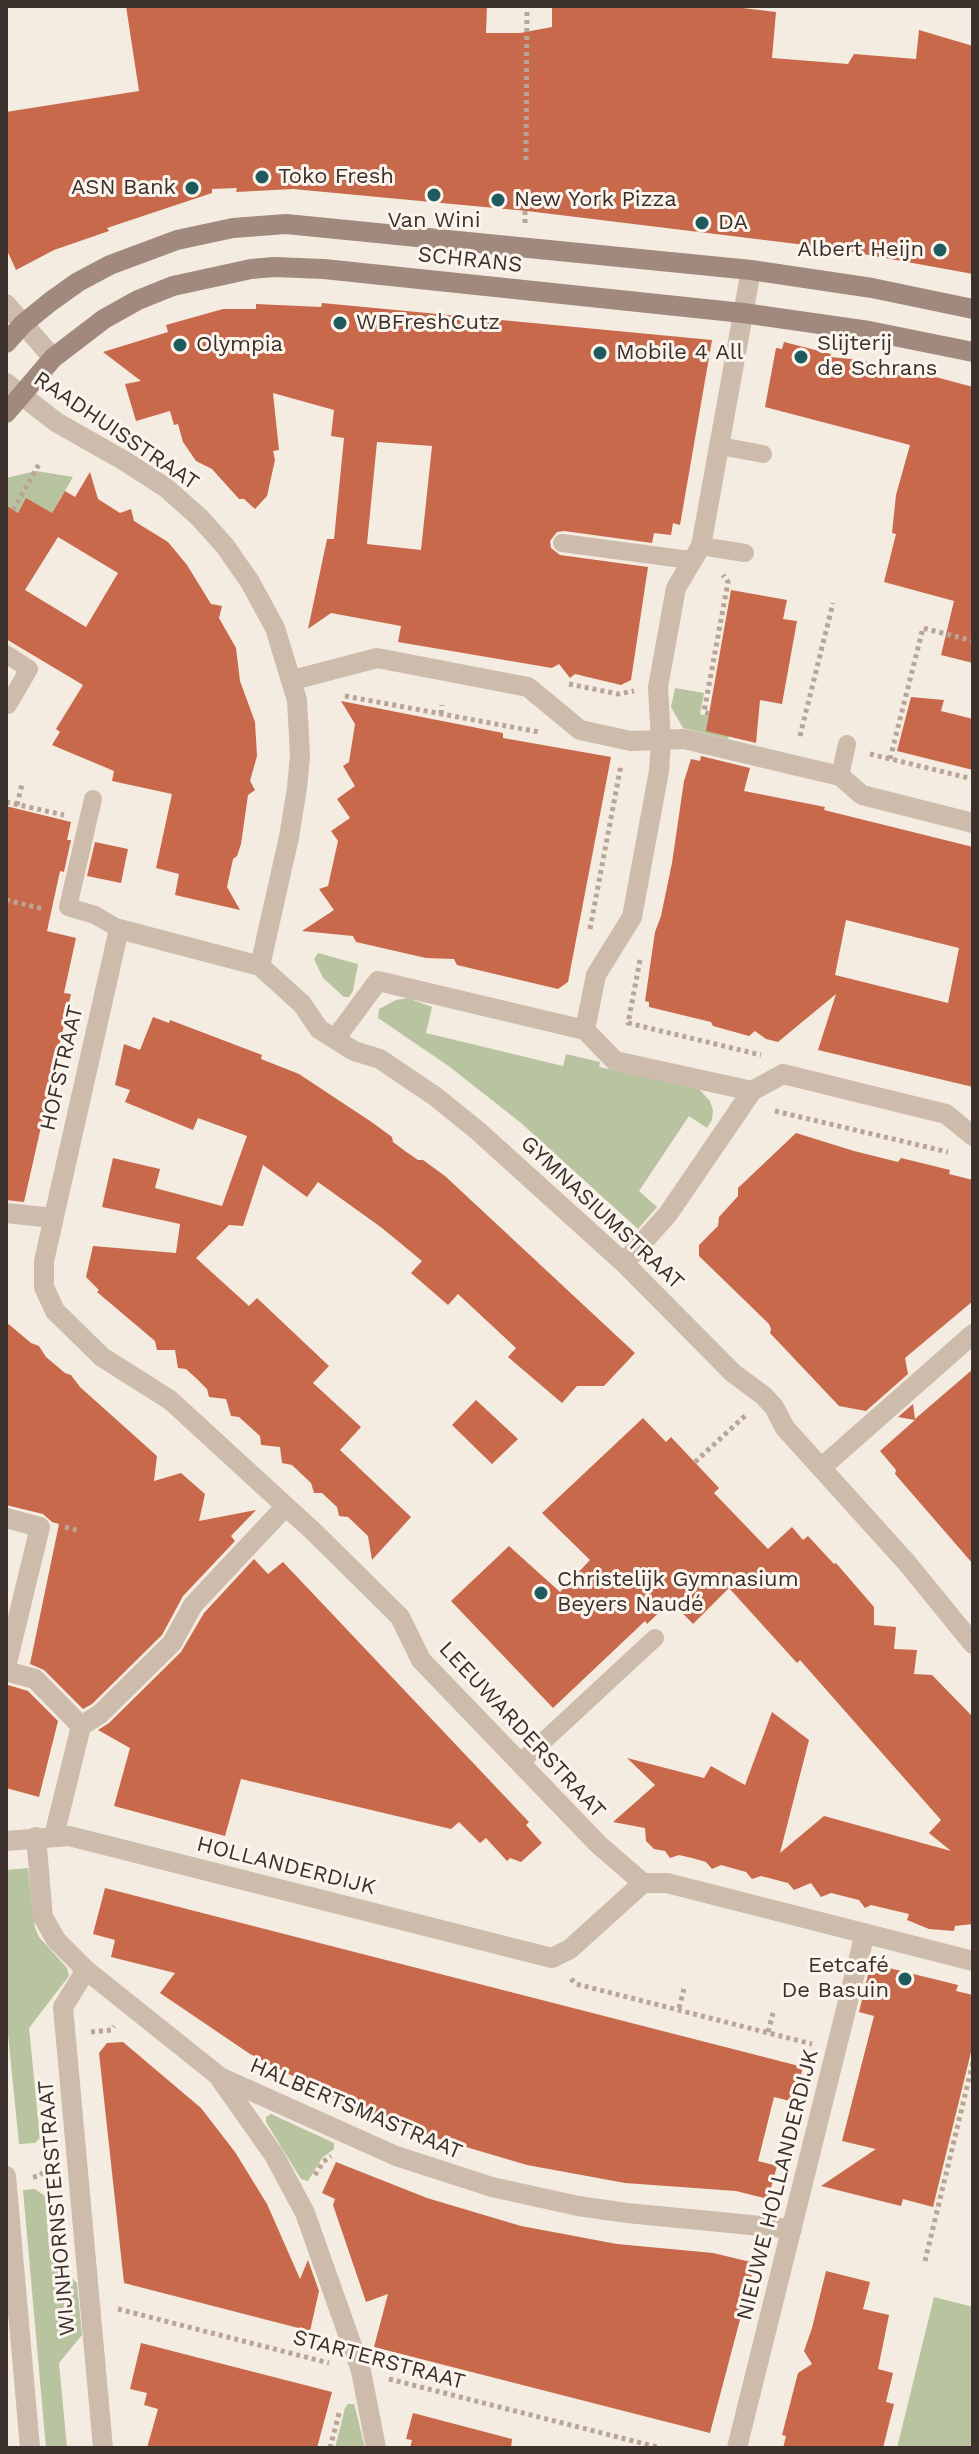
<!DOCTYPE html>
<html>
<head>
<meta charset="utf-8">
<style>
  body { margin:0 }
  #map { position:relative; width:979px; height:2454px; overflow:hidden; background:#f4ebe1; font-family:"Work Sans",sans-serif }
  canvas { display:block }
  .frame { position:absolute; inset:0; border:8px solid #3b302b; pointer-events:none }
</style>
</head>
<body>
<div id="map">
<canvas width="979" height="2454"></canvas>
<div class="frame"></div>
</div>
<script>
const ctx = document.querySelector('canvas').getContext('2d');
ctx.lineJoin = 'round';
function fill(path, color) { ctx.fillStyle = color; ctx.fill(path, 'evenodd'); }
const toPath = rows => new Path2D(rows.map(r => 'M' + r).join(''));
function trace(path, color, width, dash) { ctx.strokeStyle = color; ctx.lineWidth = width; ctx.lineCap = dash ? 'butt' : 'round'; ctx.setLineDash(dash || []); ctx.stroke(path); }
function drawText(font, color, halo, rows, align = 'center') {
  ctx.font = font + ' "Work Sans",sans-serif'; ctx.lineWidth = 6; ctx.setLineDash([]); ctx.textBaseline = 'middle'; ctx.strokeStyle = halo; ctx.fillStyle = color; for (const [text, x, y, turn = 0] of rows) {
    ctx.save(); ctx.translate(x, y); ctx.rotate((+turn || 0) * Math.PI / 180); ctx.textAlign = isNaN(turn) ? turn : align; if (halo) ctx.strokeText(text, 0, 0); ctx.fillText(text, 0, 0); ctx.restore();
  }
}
fill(toPath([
  [36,471,73,477,45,525,27,499,18,513,6,505,6,478],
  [675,688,704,693,700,714,732,723,728,739,683,728,671,707],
  [318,953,358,964,353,991,349,997,344,997,323,978,314,959],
  [408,998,432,1007,426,1033,563,1066,566,1054,600,1062,599,1067,699,1089,710,1101,713,1111,712,1120,707,1128,689,1116,639,1191,657,1207,638,1229,521,1123,450,1067,378,1018,379,1009,396,1000],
  [28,1868,35,1928,39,1937,67,1968,69,1976,29,2028,40,2138,35,2143,19,2144,6,2015,6,1870],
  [271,2114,334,2143,334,2149,322,2158,308,2181,301,2179,266,2122,266,2117],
  [35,2189,45,2196,50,2258,77,2283,82,2335,59,2363,67,2448,46,2448,23,2190],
  [934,2297,973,2307,973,2448,897,2448],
  [348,2404,354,2404,356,2411,365,2448,335,2448,345,2408]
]), '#b8c4a0');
fill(toPath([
  [126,6,487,6,486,33,520,33,552,27,552,6,726,6,776,12,772,58,848,64,854,54,916,59,919,30,973,46,973,274,830,248,527,211,293,189,236,192,237,188,212,189,212,193,107,228,109,231,54,250,16,270,6,248,6,112,139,91],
  [322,303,712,340,680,525,673,523,671,535,654,533,652,543,564,531,557,532,550,541,551,548,560,555,648,567,631,680,621,685,575,674,570,678,559,664,552,668,398,642,401,626,331,613,308,629,327,539,334,539,344,438,331,436,334,410,273,393,279,450,273,451,275,460,267,496,255,509,244,499,239,499,212,469,196,461,183,442,178,424,174,425,170,411,136,421,125,384,141,381,103,352,168,332,166,325,223,309,256,309,256,304,321,307],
  [377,442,432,446,421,550,367,544],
  [784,342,831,354,830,357,861,360,916,376,917,372,973,387,973,663,941,655,954,601,884,582,896,534,892,533,896,495,910,445,765,407,776,348,782,349],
  [90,472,98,499,120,513,131,509,134,521,168,542,187,565,211,604,222,606,219,618,236,648,240,681,255,722,257,756,250,781,255,790,248,795,241,844,237,856,233,859,227,887,240,910,175,895,179,874,156,868,172,794,112,781,114,771,52,745,60,732,56,729,83,685,6,639,6,505,18,513,26,498,52,513,65,491,75,497],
  [58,537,118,573,86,627,25,590],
  [731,590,787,600,783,619,797,621,782,704,760,700,756,743,706,731],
  [911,697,944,700,941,711,973,719,973,770,897,751],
  [341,701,503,733,503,738,611,757,568,982,558,989,457,965,454,959,426,958,356,942,353,936,302,931,334,910,319,889,328,886,338,841,331,831,350,818,337,799,355,786,343,766,349,762,355,724],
  [701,756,750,768,744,791,825,807,824,810,973,847,973,1087,818,1050,836,994,778,1042,766,1039,755,1031,749,1036,713,1026,711,1022,649,1007,649,1002,645,1001,655,932,661,916,672,863,684,781,691,759,700,761],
  [846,920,959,948,948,1003,835,975],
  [6,806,71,822,67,840,71,840,64,872,60,871,47,931,76,938,64,993,71,994,24,1202,6,1200],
  [95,842,128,849,121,883,87,876],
  [153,1017,169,1023,170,1020,262,1055,261,1059,299,1074,373,1123,392,1137,393,1142,405,1151,418,1160,423,1160,445,1176,635,1353,604,1386,577,1386,562,1403,508,1357,516,1348,458,1294,448,1305,411,1273,422,1261,382,1228,318,1182,307,1197,263,1165,243,1226,229,1225,196,1258,249,1306,257,1298,329,1366,313,1383,361,1427,340,1450,411,1517,372,1560,368,1536,348,1517,339,1516,337,1507,322,1493,314,1493,311,1483,292,1465,282,1463,280,1447,261,1445,260,1436,239,1417,231,1416,226,1399,209,1397,207,1389,197,1379,186,1369,178,1368,175,1350,157,1350,155,1341,97,1292,99,1290,86,1277,93,1246,176,1253,180,1224,102,1207,113,1158,160,1169,155,1188,222,1206,247,1136,198,1118,193,1130,125,1102,130,1090,115,1085,124,1044,140,1050],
  [796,1133,854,1151,898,1162,901,1158,950,1170,949,1174,973,1180,973,1301,905,1358,908,1374,866,1411,839,1406,770,1333,771,1329,769,1324,699,1256,699,1245,718,1226,719,1217,738,1196,738,1188],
  [6,1322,31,1343,39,1346,46,1357,65,1373,71,1375,80,1387,157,1456,154,1481,181,1473,205,1494,199,1521,256,1510,231,1536,235,1541,183,1596,162,1635,92,1704,83,1709,44,1670,30,1664,59,1524,52,1522,43,1514,6,1505],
  [973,1369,973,1564,895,1474,896,1470,880,1451,915,1420,898,1417,913,1404,915,1419],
  [476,1400,518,1439,492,1464,452,1425],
  [643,1418,666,1442,671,1437,719,1488,714,1493,768,1549,792,1527,803,1540,808,1536,834,1564,836,1563,874,1607,874,1625,896,1627,894,1649,917,1650,914,1674,932,1675,973,1717,973,1924,955,1926,954,1931,929,1929,907,1920,909,1914,871,1905,865,1908,859,1900,831,1893,821,1897,811,1883,794,1890,788,1883,761,1876,752,1879,746,1872,721,1865,712,1869,706,1862,692,1858,679,1855,670,1858,665,1851,654,1849,646,1841,645,1828,613,1822,655,1785,627,1758,704,1778,711,1766,745,1785,772,1712,809,1740,780,1853,824,1816,951,1851,929,1833,941,1820,800,1660,797,1663,729,1588,693,1624,671,1601,647,1624,645,1621,553,1708,451,1601,509,1546,560,1592,590,1560,542,1513],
  [254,1559,268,1574,283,1562,529,1822,526,1825,542,1843,521,1862,510,1858,507,1861,486,1838,480,1843,459,1822,451,1829,241,1779,225,1836,114,1806,130,1748,98,1730,109,1723,181,1652,204,1613],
  [8,1685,28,1691,58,1721,39,1797,6,1788,6,1687],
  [105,1888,803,2067,794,2102,774,2097,758,2161,777,2166,768,2199,736,2191,625,2183,527,2165,429,2136,345,2103,250,2054,160,1993,175,1973,111,1957,115,1940,93,1934],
  [885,1967,958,1985,956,1991,973,1995,973,2044,933,2207,903,2199,901,2206,821,2186,876,2149,842,2141,874,2016,859,2012,869,1971,884,1975],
  [123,2042,201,2108,235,2152,267,2204,300,2279,308,2260,319,2291,310,2331,124,2283,99,2053,107,2043],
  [336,2162,427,2198,521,2226,617,2244,713,2253,755,2263,710,2433,374,2347,388,2294,366,2302,333,2205,335,2199,322,2193],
  [826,2271,870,2282,863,2309,889,2315,878,2369,893,2373,886,2402,894,2404,883,2448,783,2448,786,2436,782,2435,798,2373,812,2364,804,2351,812,2328],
  [141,2343,332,2392,317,2448,147,2448,158,2409,144,2405,147,2393,130,2389],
  [413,2413,512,2439,511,2448,410,2448,412,2440,406,2439]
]), '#c8694b');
trace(toPath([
  [526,160,527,6],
  [525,223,525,211],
  [13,510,39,464],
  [569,684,618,694,634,691],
  [345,696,539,732],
  [441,714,442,705],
  [709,714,704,712,728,582,723,575],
  [800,736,833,603],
  [870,754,973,779],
  [890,759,923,628,973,641],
  [6,802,64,815],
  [17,805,22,784],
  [6,900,44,909],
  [590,929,621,765],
  [640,960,628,1023,761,1055],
  [775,1111,948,1152],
  [695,1462,747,1414],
  [65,1527,80,1531],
  [571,1979,576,1984,812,2044],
  [679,2008,684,1989],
  [91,2032,111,2030,114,2026],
  [768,2032,773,2013],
  [315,2175,323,2162,331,2156],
  [33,2177,40,2176,49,2165],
  [925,2261,973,2062],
  [118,2309,329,2363],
  [389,2379,661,2448],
  [330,2448,340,2410]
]), '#b9a596', 5, [4, 4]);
trace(toPath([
  [720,446,763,454],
  [562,543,690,560],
  [701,546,745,553],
  [6,654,29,669,8,705],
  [840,776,847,744],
  [93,799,68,907,95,915,119,929],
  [520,1763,655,1638]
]), '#cdbbac', 18);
trace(toPath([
  [6,304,53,358],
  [6,383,56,422,123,460,165,487,199,517,225,546,250,582,275,628,297,700,300,755,297,788,289,837,260,966],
  [293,680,377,658,528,687,580,730,631,741,684,739,840,776,862,795,973,823],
  [585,1030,596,975,632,917,659,771,661,741,658,687,676,588,701,546,751,270],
  [335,1039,378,981,585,1030,615,1061,752,1091,783,1074,946,1114,973,1136],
  [6,1213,53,1218],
  [624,1263,668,1214,752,1091],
  [822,1467,973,1334],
  [6,1518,40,1527,6,1667],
  [973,1644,907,1563,785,1428,774,1407,764,1396,733,1373,624,1263,478,1131,436,1097,380,1059,354,1051,319,1029,302,1004,260,966,119,929,44,1261,44,1287,55,1311,102,1357,170,1400,315,1533,400,1617,421,1660,598,1844,643,1883,667,1883,973,1961],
  [6,1671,35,1679,81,1726],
  [54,1836,81,1726,100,1714,172,1643,193,1605,285,1507],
  [36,1837,43,1917,56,1940,86,1970,220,2077,396,2156,492,2187,578,2206,627,2213,792,2229],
  [6,1841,69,1836,552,1958,570,1949,643,1883],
  [86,1970,63,2007,103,2448],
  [221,2080,274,2155,305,2213,361,2371,376,2448],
  [6,2176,30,2448],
  [737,2448,865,1933]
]), '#cdbbac', 20);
trace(toPath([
  [6,343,23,324,50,302,78,282,110,265,177,240,233,228,286,224,751,270,872,288,973,309],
  [6,413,53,358,104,319,138,300,173,286,251,269,274,267,324,269,743,313,869,331,973,352]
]), '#a18a7d', 20);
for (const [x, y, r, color] of [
  [262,177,8,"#1f5a5e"],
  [192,188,8,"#1f5a5e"],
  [434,195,8,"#1f5a5e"],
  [498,200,8,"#1f5a5e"],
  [702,223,8,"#1f5a5e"],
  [940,250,8,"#1f5a5e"],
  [340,323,8,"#1f5a5e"],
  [180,345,8,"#1f5a5e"],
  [600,353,8,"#1f5a5e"],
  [801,357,8,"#1f5a5e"],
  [541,1593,8,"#1f5a5e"],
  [905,1979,8,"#1f5a5e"]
]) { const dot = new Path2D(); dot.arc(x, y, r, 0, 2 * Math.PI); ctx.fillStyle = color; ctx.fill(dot); trace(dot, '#fbf5ee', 3); }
drawText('22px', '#3b302b', '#fbf5ee', [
  ["Toko Fresh",278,177],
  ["ASN Bank",176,188,"right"],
  ["New York Pizza",514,200],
  ["Van Wini",434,221,"center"],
  ["DA",718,223],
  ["Albert Heijn",924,250,"right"],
  ["WBFreshCutz",356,323],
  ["Slijterij",817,344],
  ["de Schrans",817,369],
  ["Olympia",196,345],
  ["Mobile 4 All",616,353],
  ["Christelijk Gymnasium",557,1580],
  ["Beyers Naudé",557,1605],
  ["Eetcafé",889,1966,"right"],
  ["De Basuin",889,1991,"right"]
], 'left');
drawText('22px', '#3b302b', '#fbf5ee', [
  ["SCHRANS",470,260,6],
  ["RAADHUISSTRAAT",116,431,34],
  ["HOFSTRAAT",62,1068,-77],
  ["GYMNASIUMSTRAAT",602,1213,43],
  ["LEEUWARDERSTRAAT",522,1730,47],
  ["HOLLANDERDIJK",286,1866,14],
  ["HALBERTSMASTRAAT",356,2109,23],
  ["NIEUWE HOLLANDERDIJK",778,2185,-76],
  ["WIJNHORNSTERSTRAAT",57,2208,-95],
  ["STARTERSTRAAT",379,2360,15]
]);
</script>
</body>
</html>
